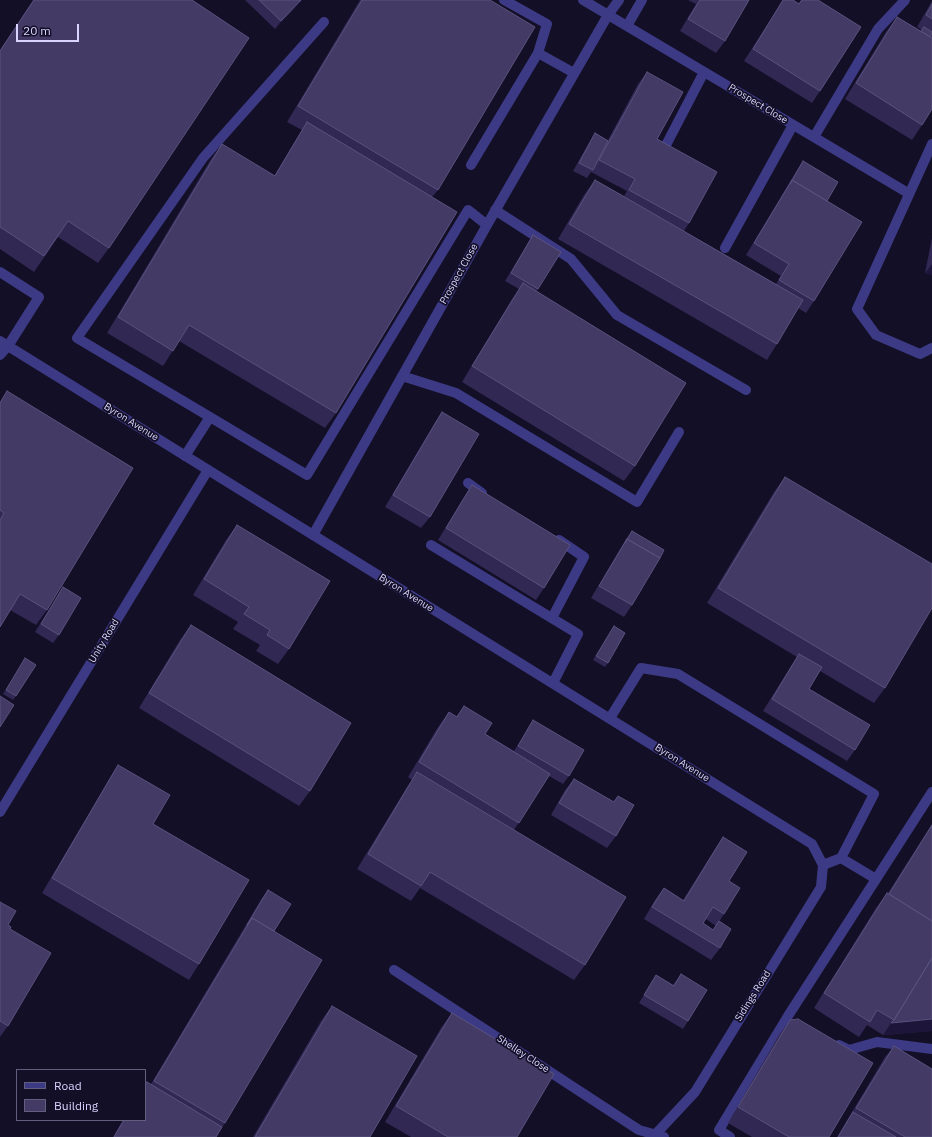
<!DOCTYPE html>
<html>
<head>
<meta charset="utf-8">
<style>
  body { margin:0 }
  #map { position:relative; width:932px; height:1137px; overflow:hidden; background:#130f26; font-family:"IBM Plex Sans",sans-serif }
  canvas { display:block }
  .legend { position:absolute; left:16px; top:1069px; width:130px; height:52px; box-sizing:border-box; background:#130f26; border:1px solid #625e7d; margin:0; padding:5px 7px; list-style:none; font-size:12px; color:#d9d4ff }
  .legend li { display:flex; align-items:center; gap:8px; height:20px }
  .legend b { width:20px; border:1px solid #625e7d }
  .scale { position:absolute; left:16px; top:24px; width:63px; height:18px; box-sizing:border-box; border:2px solid #d9d4ff; border-top:0; padding-left:5px; font-size:12px; line-height:14px; white-space:nowrap; color:#d9d4ff; -webkit-text-stroke:3px #130f26; paint-order:stroke }
</style>
</head>
<body>
<div id="map">
<canvas width="932" height="1137"></canvas>
<ul class="legend">
<li><b style="height:5px;background:#3d3a85"></b>Road</li>
<li><b style="height:11px;background:#433a66"></b>Building</li>
</ul>
<div class="scale">20 m</div>
</div>
<script>
const ctx = document.querySelector('canvas').getContext('2d');
ctx.lineJoin = 'round';
const toPath = rows => new Path2D(rows.map(r => 'M' + r).join(''));
function trace(path, color, width, dash) { ctx.strokeStyle = color; ctx.lineWidth = width; ctx.lineCap = dash ? 'butt' : 'round'; ctx.setLineDash(dash || []); ctx.stroke(path); }
function fill(path, color) { ctx.fillStyle = color; ctx.fill(path, 'evenodd'); }
function drawText(font, color, halo, rows, align = 'center') {
  ctx.font = font + ' "IBM Plex Sans",sans-serif'; ctx.lineWidth = 3.5; ctx.setLineDash([]); ctx.textBaseline = 'middle'; ctx.strokeStyle = halo; ctx.fillStyle = color; for (const [text, x, y, turn = 0] of rows) {
    ctx.save(); ctx.translate(x, y); ctx.rotate((+turn || 0) * Math.PI / 180); ctx.textAlign = isNaN(turn) ? turn : align; if (halo) ctx.strokeText(text, 0, 0); ctx.fillText(text, 0, 0); ctx.restore();
  }
}
trace(toPath([
  [504,0,547,24,538,53],
  [583,0,908,193],
  [627,26,642,0],
  [814,137,878,29,905,0],
  [932,144,857,309,876,335,920,354,932,348],
  [665,147,704,72],
  [471,165,538,53,574,73],
  [495,210,571,259,617,315,746,390],
  [725,248,793,125],
  [0,272,39,297,8,346,0,355],
  [402,376,456,393,637,502,679,432],
  [210,417,307,475,468,210,487,225],
  [185,456,210,417,77,338,203,158,324,22],
  [468,483,482,493],
  [313,535,487,225,608,15,619,0],
  [431,545,578,634,553,683],
  [552,618,584,557,559,540],
  [610,718,641,668,678,674,874,794,841,858],
  [0,812,208,470],
  [823,865,841,858,876,879],
  [839,1045,849,1050,877,1042,932,1049],
  [730,1137,719,1130,788,1016,932,792]
]), '#3d3a85', 10);
trace(toPath([
  [0,341,812,844,823,865,821,887,695,1092,653,1137],
  [394,970,639,1130,664,1137]
]), '#3d3a85', 10);
fill(toPath([
  [33,0,192,0,109,248,98,263,58,237,34,272,0,249,0,50],
  [245,0,302,0,275,29],
  [360,0,490,0,438,190,432,197,336,413,325,428,179,341,163,366,107,333,211,159,222,144,274,176,297,138,302,130,287,122],
  [688,0,749,0,725,41,716,53,680,31,696,4],
  [783,0,799,3,801,0,818,0,820,91,812,103,744,61],
  [932,1,932,109,922,125,912,140,845,99,886,32,897,17,921,31,922,30,917,27],
  [647,72,657,139,689,223,684,231,776,284,781,276,746,255,797,170,803,161,827,201,814,301,806,313,798,308,777,344,767,360,558,239,584,195,595,180,624,196,627,191,591,172,587,178,573,171,590,141,595,133,608,140,638,84],
  [533,235,538,289,536,292,635,466,624,481,462,382,512,299,519,289,505,281,528,243],
  [932,238,932,275,925,273],
  [7,391,47,610,36,625,10,610,0,627,0,402],
  [442,412,430,517,421,528,385,507,434,424],
  [785,477,885,688,874,703,820,671,809,689,855,750,847,761,763,711,791,666,797,657,707,603,774,492],
  [472,485,544,588,536,600,438,540,464,497],
  [237,525,289,649,278,664,256,651,260,645,233,629,238,622,193,595,226,540],
  [632,531,632,605,624,617,591,598,626,539],
  [63,587,59,635,53,643,35,632,58,595],
  [191,625,310,791,299,806,139,708,180,640],
  [614,626,608,663,605,667,593,660],
  [23,662,16,696,13,700,3,694],
  [464,706,485,734,514,751,528,728,533,720,569,776,563,784,549,776,514,830,585,965,574,980,420,888,411,901,357,869,407,787,412,780,408,777,438,727,449,712,456,717],
  [118,765,153,824,199,964,189,980,42,893,108,781],
  [574,779,613,802,618,796,616,836,607,848,551,815,565,790],
  [932,824,932,1031,883,1035,867,1025,859,1037,814,1008,876,908,887,893,888,893],
  [723,837,729,881,724,914,719,922,720,948,711,960,644,919,655,900,664,888,683,900,715,849],
  [706,919,716,926,713,930,703,923],
  [268,890,274,931,225,1123,216,1137,113,1137,123,1120,145,1120,151,1084,262,898],
  [0,902,8,925,10,929,8,1026,0,1037],
  [681,974,688,1021,683,1029,639,1003,656,975,673,985],
  [332,1006,370,1137,253,1137,321,1021],
  [452,1013,517,1137,411,1137,385,1122,441,1028],
  [790,1020,829,1137,752,1137,728,1123,779,1035],
  [894,1046,932,1137,837,1137,885,1057]
]), '#312854');
fill(toPath([
  [301,0,302,0,275,29,281,21],
  [932,264,932,275,925,273],
  [932,1019,932,1031,883,1035,891,1023]
]), '#1d163a');
const building = toPath([
  [34,0,192,0,249,38,109,248,68,221,44,256,0,227,0,51,34,0],
  [259,0,301,0,281,21,259,0],
  [362,0,490,0,535,27,438,190,298,106,362,0],
  [700,0,749,0,725,41,688,19,700,0],
  [783,0,793,0,799,4,802,0,818,0,861,27,820,91,753,49,783,0],
  [932,4,932,19,926,15,932,4],
  [897,17,932,38,932,109,922,125,856,83,897,17],
  [924,27,932,32,932,34,930,37,921,31,924,27],
  [647,72,683,92,657,139,717,172,689,223,629,190,635,179,599,160,647,72],
  [307,122,457,212,336,413,189,325,173,351,118,317,222,144,275,176,307,122],
  [595,133,608,141,593,170,579,163,595,133],
  [803,161,838,182,827,201,792,180,790,184,803,161],
  [595,180,803,300,777,344,569,224,595,180],
  [792,180,862,222,814,301,779,280,789,264,754,243,792,180],
  [533,235,561,252,538,289,511,273,533,235],
  [523,283,686,383,635,466,472,366,523,283],
  [7,391,133,468,47,610,20,594,0,627,0,520,4,513,0,510,0,403,7,391],
  [442,412,479,434,430,517,393,495,442,412],
  [785,477,932,564,932,608,885,688,718,588,785,477],
  [472,485,570,545,544,588,446,528,472,485],
  [237,525,330,581,289,649,267,635,270,630,244,614,249,607,204,579,237,525],
  [632,531,664,550,660,558,627,539,625,543,632,531],
  [627,539,660,558,632,605,599,586,627,539],
  [63,587,81,598,59,635,41,624,63,587],
  [191,625,351,723,310,791,149,693,191,625],
  [614,626,625,633,608,663,596,656,614,626],
  [799,654,822,667,809,689,870,725,855,750,772,699,799,654],
  [25,658,36,665,16,696,6,690,25,658],
  [0,696,14,705,0,727,0,696],
  [464,706,492,723,485,734,550,774,519,823,419,762,449,712,457,717,464,706],
  [533,720,584,750,569,776,518,746,533,720],
  [118,765,170,795,153,824,249,880,199,964,52,878,118,765],
  [417,772,626,897,585,965,430,872,421,886,368,854,417,772],
  [574,779,614,802,618,796,634,805,616,836,559,803,574,779],
  [932,825,932,921,889,894,932,825],
  [723,837,747,852,729,881,740,888,724,914,713,907,703,923,713,930,719,921,731,929,720,948,652,907,664,888,684,901,723,837],
  [268,890,291,904,274,931,252,918,247,925,268,890],
  [887,893,932,921,932,958,894,1020,877,1010,870,1022,824,993,887,893],
  [0,902,16,911,8,925,11,927,10,929,51,953,8,1026,0,1021,0,902],
  [252,918,322,960,225,1123,154,1081,252,918],
  [932,958,932,1019,891,1023,894,1020,932,958],
  [681,974,707,990,688,1021,644,995,656,975,674,986,681,974],
  [332,1006,417,1056,370,1137,255,1137,332,1006],
  [452,1013,554,1074,517,1137,448,1137,396,1106,452,1013],
  [798,1019,873,1063,829,1137,789,1137,738,1107,790,1020,798,1019],
  [894,1046,932,1069,932,1137,905,1137,856,1108,894,1046],
  [147,1082,222,1127,216,1137,114,1137,124,1120,145,1120,145,1085,147,1082],
  [853,1112,896,1137,838,1137,853,1112]
]);
fill(building, '#433a66');
trace(building, '#5a527e', 1);
drawText('10px', '#d9d4ff', '#130f26', [
  ["Prospect Close",758,104,31],
  ["Prospect Close",459,274,-61],
  ["Byron Avenue",131,422,32],
  ["Byron Avenue",406,593,32],
  ["Unity Road",104,641,-59],
  ["Byron Avenue",682,763,32],
  ["Sidings Road",753,996,-58],
  ["Shelley Close",523,1054,33]
]);
</script>
</body>
</html>
